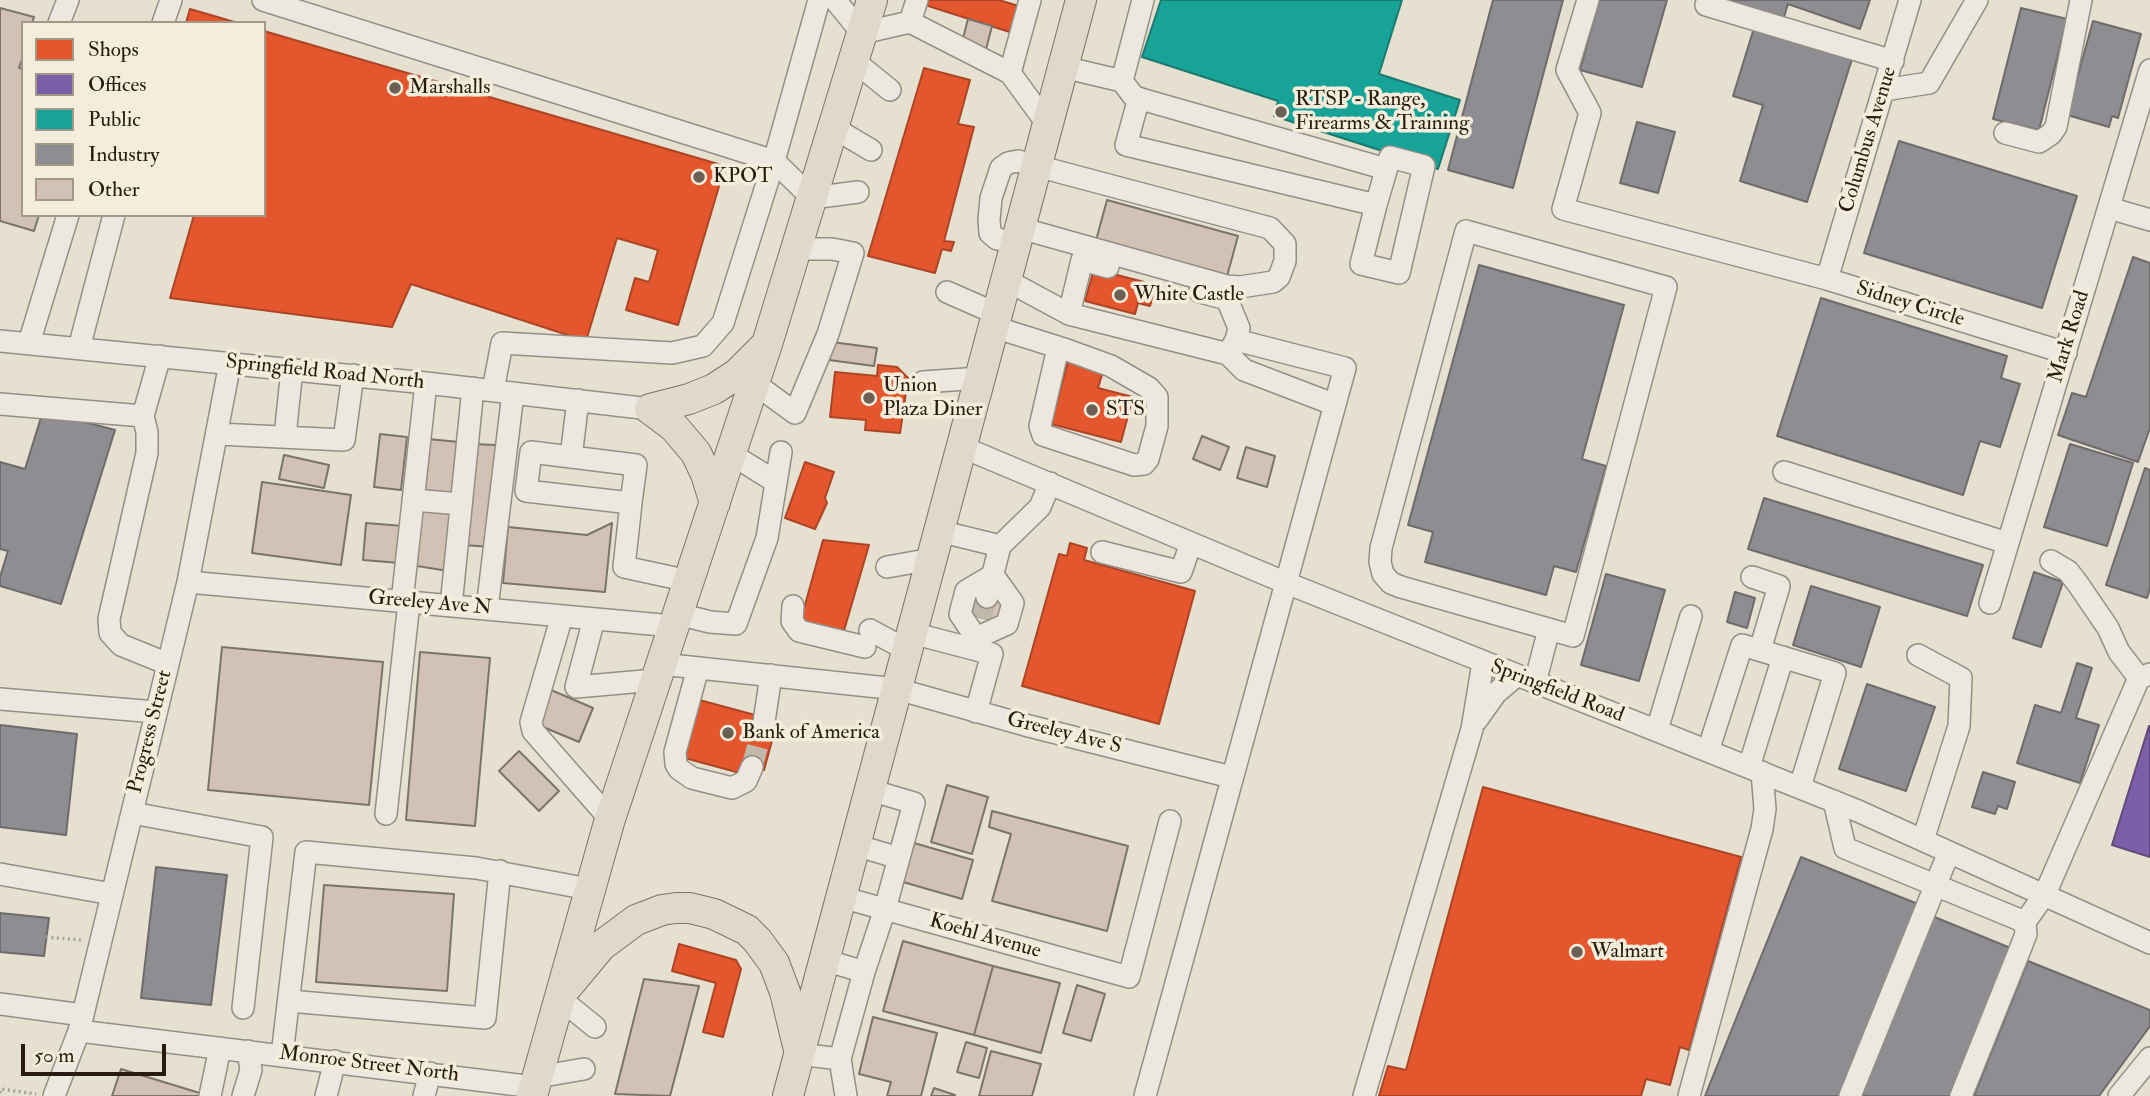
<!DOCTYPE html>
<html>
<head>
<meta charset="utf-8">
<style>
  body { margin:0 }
  #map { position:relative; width:2150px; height:1096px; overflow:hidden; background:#e6e0d1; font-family:"IM FELL Double Pica",serif }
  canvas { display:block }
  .legend { position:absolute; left:21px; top:21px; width:245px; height:196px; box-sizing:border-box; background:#f5eddb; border:2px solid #a39989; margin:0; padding:9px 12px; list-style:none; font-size:21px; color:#291b0f }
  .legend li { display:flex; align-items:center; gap:14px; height:35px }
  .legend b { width:35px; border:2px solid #a39989 }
  .scale { position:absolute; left:21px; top:1044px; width:145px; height:32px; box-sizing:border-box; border:4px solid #291b0f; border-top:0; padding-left:9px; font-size:21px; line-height:24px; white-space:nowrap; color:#291b0f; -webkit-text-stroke:5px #f5eddb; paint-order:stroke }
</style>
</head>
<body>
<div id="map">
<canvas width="2150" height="1096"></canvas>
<ul class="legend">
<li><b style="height:19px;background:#e4572e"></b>Shops</li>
<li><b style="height:19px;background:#7b5ea7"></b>Offices</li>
<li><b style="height:19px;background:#17a398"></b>Public</li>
<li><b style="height:19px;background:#8d8d92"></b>Industry</li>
<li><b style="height:19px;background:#d2c2b6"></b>Other</li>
</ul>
<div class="scale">50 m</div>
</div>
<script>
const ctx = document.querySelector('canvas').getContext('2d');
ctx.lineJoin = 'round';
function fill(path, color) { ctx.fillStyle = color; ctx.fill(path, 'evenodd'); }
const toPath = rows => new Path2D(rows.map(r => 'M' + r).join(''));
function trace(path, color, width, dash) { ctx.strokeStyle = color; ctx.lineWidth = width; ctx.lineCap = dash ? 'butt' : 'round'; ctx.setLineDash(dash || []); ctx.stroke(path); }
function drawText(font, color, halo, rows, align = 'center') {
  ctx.font = font + ' "IM FELL Double Pica",serif'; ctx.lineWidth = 7; ctx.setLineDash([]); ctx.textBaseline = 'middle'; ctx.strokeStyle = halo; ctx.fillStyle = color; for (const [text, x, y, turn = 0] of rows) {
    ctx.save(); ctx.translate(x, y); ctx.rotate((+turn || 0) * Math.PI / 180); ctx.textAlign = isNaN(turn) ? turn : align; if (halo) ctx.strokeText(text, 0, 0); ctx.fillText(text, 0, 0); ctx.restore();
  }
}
const shops = toPath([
  [920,0,999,0,1025,8,1016,34,919,3,920,0],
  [190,9,238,23,186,23,190,9],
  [264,31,725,166,678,325,626,310,635,278,649,282,658,250,617,238,586,341,411,284,392,327,170,298,194,215,264,215,264,31],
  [924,68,970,80,958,124,974,127,944,241,954,242,951,251,942,249,935,273,868,256,924,68],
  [1094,269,1144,282,1144,285,1155,288,1150,306,1138,303,1135,314,1085,301,1094,269],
  [1069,358,1104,368,1098,388,1133,397,1121,442,1051,424,1069,358],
  [878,365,897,367,908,378,900,433,865,430,866,420,830,417,835,372,877,376,878,365],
  [805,462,834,472,825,498,827,503,815,529,785,518,805,462],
  [823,540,869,545,843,634,800,623,823,540],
  [1070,543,1087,548,1084,560,1195,591,1159,724,1022,686,1059,554,1067,556,1070,543],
  [692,698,755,715,753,720,776,726,764,770,743,764,740,773,681,757,692,698],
  [1483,787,1741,857,1689,1050,1680,1047,1670,1085,1646,1079,1641,1096,1379,1096,1388,1066,1406,1070,1483,787],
  [679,944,736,960,741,969,723,1037,703,1032,716,983,672,971,679,944]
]);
fill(shops, '#e4572e');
trace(shops, '#ac4525', 2);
const offices = toPath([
  [2149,726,2150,726,2150,857,2112,845,2149,726]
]);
fill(offices, '#7b5ea7');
trace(offices, '#624a79', 2);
const public = toPath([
  [1161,0,1402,0,1379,74,1460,100,1438,169,1274,116,1278,101,1142,57,1161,0]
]);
fill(public, '#17a398');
trace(public, '#1c7a6f', 2);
const industry = toPath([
  [1493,0,1563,0,1513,188,1448,170,1493,0],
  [1599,0,1667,0,1642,87,1580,70,1599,0],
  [1724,0,1870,0,1860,29,1788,4,1783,20,1724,0],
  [2021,8,2067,19,2039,130,1993,119,2021,8],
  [2093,21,2141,34,2118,118,2112,116,2109,127,2067,115,2093,21],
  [1754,28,1852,59,1807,202,1740,181,1763,105,1733,96,1754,28],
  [1637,122,1675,132,1658,193,1620,183,1637,122],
  [1899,141,2077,196,2042,308,1864,253,1899,141],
  [2133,257,2150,263,2150,428,2138,462,2058,435,2072,393,2086,397,2133,257],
  [1479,265,1624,305,1582,459,1606,466,1576,572,1554,566,1546,595,1425,562,1433,532,1408,525,1479,265],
  [1821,298,2007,356,2001,378,2020,384,2000,447,1980,441,1963,495,1777,436,1821,298],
  [43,411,115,430,61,604,0,586,0,577,8,551,0,549,0,462,25,469,43,411],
  [2070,444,2133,463,2107,546,2044,527,2070,444],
  [2145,468,2150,470,2150,588,2147,598,2106,585,2145,468],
  [1764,498,1983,565,1967,616,1748,549,1764,498],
  [2034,572,2063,582,2041,647,2013,638,2034,572],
  [1606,574,1665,590,1639,681,1581,665,1606,574],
  [1811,586,1880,607,1861,667,1793,645,1811,586],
  [1735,592,1755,598,1747,628,1727,622,1735,592],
  [2077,663,2092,668,2076,718,2099,725,2080,783,2017,763,2035,705,2061,713,2077,663],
  [1867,684,1935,707,1906,791,1839,769,1867,684],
  [0,725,77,734,66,835,0,827,0,725],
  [1983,772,2015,782,2007,809,1998,806,1995,814,1972,807,1983,772],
  [1801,857,1918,904,1840,1096,1705,1096,1801,857],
  [156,867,227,875,211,1005,141,998,156,867],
  [0,913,49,918,44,956,0,952,0,913],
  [1932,916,2013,949,1953,1096,1859,1096,1932,916],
  [2028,961,2150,1010,2150,1026,2099,1096,1974,1096,2028,961]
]);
fill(industry, '#8d8d92');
trace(industry, '#6f6b6b', 2);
const building = toPath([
  [0,8,34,17,32,23,23,23,23,56,19,68,23,69,23,215,39,215,34,231,0,221,0,8],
  [968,19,992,26,985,53,961,46,968,19],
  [1107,200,1238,236,1226,280,1095,244,1107,200],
  [832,342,877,348,874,366,829,360,832,342],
  [380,434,407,437,401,490,374,487,380,434],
  [1202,436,1229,447,1220,470,1193,459,1202,436],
  [428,439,459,442,452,495,421,492,428,439],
  [471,444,497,445,490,547,464,545,471,444],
  [1246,447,1275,456,1267,487,1237,478,1246,447],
  [284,455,329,465,324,488,279,479,284,455],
  [262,482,351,495,341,565,252,553,262,482],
  [421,509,457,515,448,571,411,565,421,509],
  [366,523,403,526,400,563,363,560,366,523],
  [612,523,605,592,503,583,508,527,587,535,612,523],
  [967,591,1008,602,1002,623,962,612,967,591],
  [222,647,383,662,369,805,208,790,222,647],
  [420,652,490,658,475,826,406,820,420,652],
  [551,690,593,708,579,742,536,724,551,690],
  [519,751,559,791,539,811,499,771,519,751],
  [947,785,988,797,972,854,931,842,947,785],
  [992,811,1128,846,1107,931,992,901,1011,834,989,827,992,811],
  [914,843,973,860,962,899,903,882,914,843],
  [324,885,454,894,447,991,316,982,324,885],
  [903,941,993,966,974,1035,883,1011,903,941],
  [993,966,1060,983,1041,1053,974,1035,993,966],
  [644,979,699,986,670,1096,615,1094,644,979],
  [1077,985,1105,994,1091,1041,1063,1033,1077,985],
  [873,1017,937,1033,921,1096,887,1096,891,1082,859,1074,873,1017],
  [966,1042,987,1048,979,1078,957,1072,966,1042],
  [991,1051,1041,1064,1032,1096,979,1096,991,1051],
  [121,1069,203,1094,202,1096,112,1096,121,1069],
  [934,1088,955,1095,955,1096,931,1096,934,1088]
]);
fill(building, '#d2c2b6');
trace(building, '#7a746b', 2);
trace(toPath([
  [981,618,987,597],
  [752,767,764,722]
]), '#c0b9aa', 21, [21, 10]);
const minor = toPath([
  [263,0,774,161,723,323,703,346,672,353,502,343,493,390],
  [819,0,774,161,812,198,858,192],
  [835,0,862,33,910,22,1010,73,1048,125],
  [1588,0,1567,70,1590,113,1563,209,1827,279,2066,353],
  [1706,5,1893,61],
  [910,22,917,0],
  [59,23,68,0],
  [163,23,171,0],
  [854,61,890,90],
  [1063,67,1122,81,1134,97,1386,169],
  [1010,73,1030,0],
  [1122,81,1143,0],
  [1884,90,1929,83,1977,0],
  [1139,98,1126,145,1376,205,1390,157,1424,166,1399,273,1361,264,1376,205],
  [834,128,871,150],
  [2005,133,2039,142,2051,134,2056,127,2081,0],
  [2109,208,2150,220],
  [1466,231,1666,287,1573,636,1401,587,1391,583,1383,574,1380,562,1381,548,1466,231],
  [1016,242,997,239,990,233,989,220,991,198,1001,168,1008,163,1018,161,1270,228,1285,244,1285,261,1279,277,1273,282,1240,287,1227,286,1020,228],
  [1827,279,1910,0],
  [1006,280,1069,314,1228,354,1236,340,1239,328,1227,299,1200,292],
  [947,292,997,314],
  [1069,314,1082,260,1108,267],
  [994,327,1067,350,1111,366,1149,388,1157,397,1157,426,1148,459,1144,464,1134,465,1043,435,1040,426,1058,348],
  [0,341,426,383,650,409],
  [29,343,68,215],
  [79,348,114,215],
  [1228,354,1244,370,1333,404],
  [160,356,143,416,147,432,147,453,109,619,110,633,121,645,168,664],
  [923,382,980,378],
  [754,383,795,413,828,334,853,253,832,249,797,249],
  [0,404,143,416],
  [217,434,344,440,353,375],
  [285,436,292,369],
  [962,447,1284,582,1858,811,2150,943],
  [531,452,636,465,631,503,526,491,531,452],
  [731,454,776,482],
  [571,457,578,400],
  [1784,472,2007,543],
  [413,500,461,504],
  [631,503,624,567,689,581],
  [939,531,1000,546],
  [1102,552,1181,572,1191,543],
  [2051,561,2068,571,2078,584,2108,628,2119,652,2139,678],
  [887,567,932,559],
  [993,575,1013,603,1007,624,976,638,960,614,966,591,993,575],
  [1752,577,1779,586,1760,650],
  [188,582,673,626],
  [987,597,1000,546,1040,507,1050,483],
  [402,602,426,383],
  [1990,603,2150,70],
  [451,606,473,388],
  [793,606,792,621,799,631,865,647],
  [487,609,513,393],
  [678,614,710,622,736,624,767,538,781,452],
  [562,616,531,722,533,731,610,819],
  [594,619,576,687,655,680],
  [870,630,907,650],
  [912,633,992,654,976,712],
  [1918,655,1961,678,1959,726,1923,840],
  [661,664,897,689,1025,725,1231,777],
  [698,668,675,752,676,764,679,769,692,778,732,788,746,781,752,767],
  [1535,683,1549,629],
  [0,699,156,712],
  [1476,721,1496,693,1516,676],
  [764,722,771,675],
  [1657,730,1691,616],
  [1708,751,1742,645,1835,673,1800,787],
  [1749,767,1783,657],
  [1834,801,1845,848,2025,922],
  [132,813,262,837,243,1008],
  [386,814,409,602],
  [855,845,899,858],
  [0,874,112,894],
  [841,897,1129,977,1170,821],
  [864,972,885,909,914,803,870,790],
  [558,997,595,1027],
  [289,1001,485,1018,500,871],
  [0,1004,83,1015],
  [79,1031,534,1087],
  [799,1054,840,1059,864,972,825,960],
  [282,1055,306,852,476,868,589,889],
  [840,1059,846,1096],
  [537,1077,584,1069],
  [54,1096,79,1031,188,582,230,363],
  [210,1096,220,1048],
  [243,1096,251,1070,248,1051],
  [326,1096,335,1061],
  [424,1096,430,1073],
  [1145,1096,1345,368,1236,340],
  [1364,1096,1472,729,1483,663],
  [1689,1096,1762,829,1765,809,1762,772],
  [1850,1096,1949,852],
  [1961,1096,2021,947,2026,934,2025,922,2045,894,2139,678,2150,674],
  [2119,1096,2150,1058]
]);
const highway = toPath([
  [650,409,689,399,714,389,737,374,764,347],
  [650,409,674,427,696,453,706,474,715,503],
  [566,988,601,946,636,920,662,910,676,908,690,908,714,914,747,930,757,940,774,963,785,992,799,1050],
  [532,1096,610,819,767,344,872,0],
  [788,1096,1081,0]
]);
trace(minor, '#948f85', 24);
trace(highway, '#7a746b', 32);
trace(toPath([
  [46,937,81,940],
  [0,1093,1,1089,36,1094]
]), '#a6a29b', 3.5, [2, 3.5]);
trace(minor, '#ece8e0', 21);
trace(highway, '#dfd8cb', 30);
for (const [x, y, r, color] of [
  [395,88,7,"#6b6053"],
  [1281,112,7,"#6b6053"],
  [699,177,7,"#6b6053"],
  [1120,295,7,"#6b6053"],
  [869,398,7,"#6b6053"],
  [1092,410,7,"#6b6053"],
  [728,733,7,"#6b6053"],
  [1577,952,7,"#6b6053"]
]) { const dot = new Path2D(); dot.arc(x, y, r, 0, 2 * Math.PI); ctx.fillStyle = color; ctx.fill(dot); trace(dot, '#f5eddb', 2.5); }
drawText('21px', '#291b0f', '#f5eddb', [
  ["Marshalls",409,88],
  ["RTSP - Range,",1295,100],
  ["Firearms & Training",1295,124],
  ["KPOT",713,177],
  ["White Castle",1134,295],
  ["Union",883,386],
  ["Plaza Diner",883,410],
  ["STS",1106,410],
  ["Bank of America",742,733],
  ["Walmart",1591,952]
], 'left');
drawText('21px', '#291b0f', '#f5eddb', [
  ["Columbus Avenue",1869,140,-73],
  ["Sidney Circle",1910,305,17],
  ["Mark Road",2070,337,-73],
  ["Springfield Road North",325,373,6],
  ["Greeley Ave N",430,604,5],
  ["Springfield Road",1557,692,21],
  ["Progress Street",151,732,-76],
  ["Greeley Ave S",1064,734,14],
  ["Koehl Avenue",985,937,16],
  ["Monroe Street North",369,1065,7]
]);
</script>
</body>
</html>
